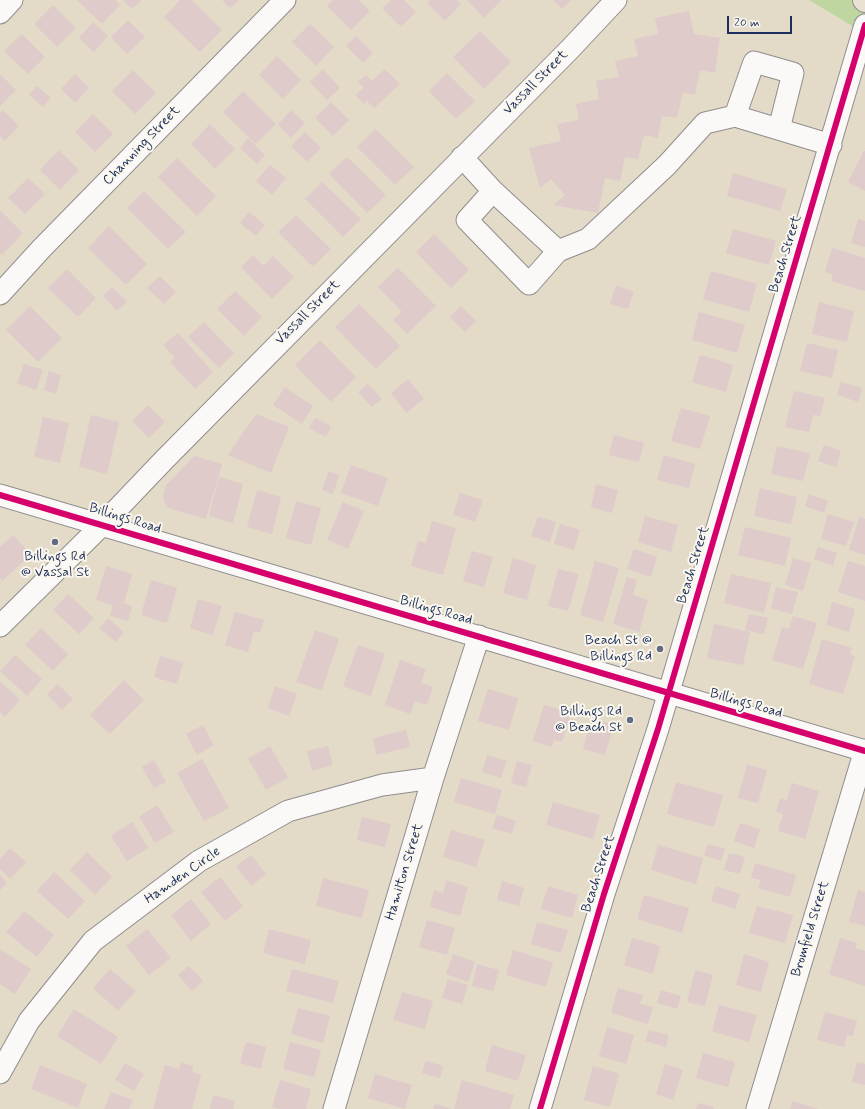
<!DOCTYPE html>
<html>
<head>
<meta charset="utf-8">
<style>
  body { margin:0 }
  #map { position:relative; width:865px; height:1109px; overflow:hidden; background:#e3dac8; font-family:Mynerve,sans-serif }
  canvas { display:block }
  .scale { position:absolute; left:727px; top:16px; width:65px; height:18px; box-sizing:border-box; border:2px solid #1b2f5e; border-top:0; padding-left:5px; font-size:12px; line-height:14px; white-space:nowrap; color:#1b2f5e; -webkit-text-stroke:3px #fbf7ec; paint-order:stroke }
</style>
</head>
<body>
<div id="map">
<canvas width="865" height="1109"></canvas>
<div class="scale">20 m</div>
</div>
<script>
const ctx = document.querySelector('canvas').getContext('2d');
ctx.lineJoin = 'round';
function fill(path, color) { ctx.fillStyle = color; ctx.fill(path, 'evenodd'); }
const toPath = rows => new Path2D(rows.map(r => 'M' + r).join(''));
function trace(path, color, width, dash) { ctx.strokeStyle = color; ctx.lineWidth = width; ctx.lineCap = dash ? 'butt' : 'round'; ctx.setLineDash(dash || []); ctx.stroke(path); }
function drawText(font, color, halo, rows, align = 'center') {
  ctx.font = font + ' Mynerve,sans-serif'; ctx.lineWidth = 4; ctx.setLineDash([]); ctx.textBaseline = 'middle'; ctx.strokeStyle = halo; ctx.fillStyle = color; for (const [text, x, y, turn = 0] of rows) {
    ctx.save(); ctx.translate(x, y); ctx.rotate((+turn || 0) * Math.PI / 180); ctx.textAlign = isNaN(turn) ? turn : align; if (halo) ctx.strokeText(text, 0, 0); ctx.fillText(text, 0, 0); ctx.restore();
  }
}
fill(toPath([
  [809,0,865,0,865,34,836,16]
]), '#bfd6a1');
fill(toPath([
  [77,0,115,0,120,5,102,24],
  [123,0,142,0,132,9],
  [180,0,192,0,222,30,200,52,164,17],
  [222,0,239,0,230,8],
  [333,0,359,0,370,11,351,30,327,6],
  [391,0,404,0,416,12,401,27,382,8],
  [430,0,457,0,461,4,445,21,427,3],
  [467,0,502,0,484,18],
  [553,0,571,0,562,9],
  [53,5,76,28,57,47,34,24],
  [689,11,694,34,720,38,715,73,700,70,695,95,683,92,677,118,662,116,658,138,644,135,638,159,625,157,620,181,605,178,598,213,554,205,565,195,551,179,540,188,529,148,561,141,557,124,579,120,576,104,599,99,596,81,619,77,615,61,638,56,634,39,658,34,655,18],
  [128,20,145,37,127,54,111,37],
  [93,22,108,36,94,52,79,38],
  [310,24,334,47,316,66,292,42],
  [480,31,511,62,484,89,453,57],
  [22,34,45,57,28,74,4,51],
  [356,36,373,53,363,63,346,46],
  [277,56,301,80,283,99,259,75],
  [323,69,340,88,327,100,310,82],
  [385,69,400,84,374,108,367,101,364,104,355,95,364,88,358,82,366,75,372,81],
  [133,70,156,93,135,114,112,91],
  [447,73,475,101,456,119,429,91],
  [0,74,16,90,0,106],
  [75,74,89,88,75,103,61,89],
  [37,86,51,98,43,107,29,95],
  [243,91,276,124,256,144,223,112],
  [331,102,349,120,333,136,315,118],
  [3,110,19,126,5,141,0,136,0,113],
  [291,110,305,123,291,138,278,125],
  [93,114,113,134,95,152,75,132],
  [210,124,235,149,215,169,191,144],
  [375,129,414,167,395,185,357,147],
  [305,132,321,148,307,162,291,146],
  [248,138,265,155,257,164,240,148],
  [59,150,79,170,60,190,40,170],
  [864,151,865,151,865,191,848,182],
  [347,157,386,195,367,213,329,174],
  [177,158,216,196,197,216,158,177],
  [270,165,286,178,272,195,256,181],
  [733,173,787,189,780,211,727,196],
  [28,178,45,194,25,214,8,198],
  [322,182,361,219,343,237,305,199],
  [144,191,186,232,168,249,127,208],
  [0,210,23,233,2,255,0,254],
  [249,212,265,225,256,236,240,223],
  [296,215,331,249,313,267,278,232],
  [858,219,865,221,865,247,851,243],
  [109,226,147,264,126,285,88,248],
  [733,229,776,241,769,265,726,253],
  [434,234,469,270,451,288,416,252],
  [832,248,865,258,865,291,831,281,833,275,825,272],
  [253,255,264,266,273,256,294,277,272,299,241,267],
  [398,268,436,306,407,334,393,320,402,312,378,287],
  [67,269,96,298,78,317,48,288],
  [711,271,757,284,749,312,703,299],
  [160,276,176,292,164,304,147,288],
  [616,285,634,292,628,309,610,304],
  [112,287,127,302,117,311,103,296],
  [235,291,262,317,244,336,217,309],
  [819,302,854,311,847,342,812,334],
  [359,304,400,346,376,369,335,327],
  [30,306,62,338,38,362,6,330],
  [461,306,476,321,465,332,450,317],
  [699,312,745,325,737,353,692,340],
  [204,322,234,353,219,368,188,337],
  [178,333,213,372,195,389,170,362,175,358,163,345],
  [320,340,356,377,331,402,295,365],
  [807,343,838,350,832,378,800,371],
  [700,355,733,365,726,392,692,382],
  [24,364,43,370,36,390,17,383],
  [49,371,61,375,56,394,44,390],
  [408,379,424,399,406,413,391,393],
  [841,382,862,388,858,402,837,395],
  [368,384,382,399,372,407,358,392],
  [285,387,313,406,302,424,273,405],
  [794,391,825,398,820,416,813,415,809,432,785,427],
  [148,405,165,422,149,438,132,421],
  [681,408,710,416,700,449,671,441],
  [256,414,289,427,271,473,228,455],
  [91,415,119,422,107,474,79,467],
  [43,417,69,423,60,463,34,457],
  [315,418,331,426,326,437,309,428],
  [614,435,644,443,639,462,609,455],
  [824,445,841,451,836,467,818,461],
  [777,446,810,453,803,481,771,474],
  [664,455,695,464,689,488,657,480],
  [194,456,222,464,206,519,168,508,163,498,165,488,167,484],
  [351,465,388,478,378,506,341,493],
  [329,471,339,475,333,494,322,490],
  [219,477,243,484,233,523,209,516],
  [596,484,618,490,612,513,591,507],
  [760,488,797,497,791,524,754,516],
  [257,490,281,497,272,534,247,527],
  [460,493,483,500,475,522,453,515],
  [809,494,828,501,824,513,805,506],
  [296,501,321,508,311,545,286,538],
  [343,502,364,511,348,549,327,540],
  [828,514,854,522,846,546,821,539],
  [645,516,678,525,671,552,638,542],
  [538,517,556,522,550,542,531,536],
  [859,517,865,519,865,555,849,550],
  [432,521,456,528,443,575,411,566,418,541,426,543],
  [560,524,580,530,574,550,554,544],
  [745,527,791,538,785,566,738,555],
  [13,535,31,555,2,581,0,578,0,547],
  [818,547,837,553,833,566,814,559],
  [634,549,657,557,651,577,627,569],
  [472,551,493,557,484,587,463,581],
  [513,558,536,565,527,600,503,593],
  [793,558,811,563,803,591,785,585],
  [595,561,619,568,603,622,580,615],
  [848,561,865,566,865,601,838,592],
  [106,566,132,574,124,603,132,606,128,621,110,616,113,605,96,600],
  [558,569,579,574,568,611,548,606],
  [731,574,771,583,764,613,724,603],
  [627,577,637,580,633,595,648,600,639,632,613,624],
  [151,580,177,588,167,623,141,615],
  [776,587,798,592,792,614,771,608],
  [68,594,94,618,79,634,53,610],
  [198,599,222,606,213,635,190,628],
  [832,602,855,609,849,632,826,625],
  [235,612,264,620,260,633,254,631,248,652,225,645],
  [749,614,768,618,764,634,745,630],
  [793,616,817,623,803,669,772,660,782,627,789,629],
  [108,618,124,632,116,642,99,628],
  [714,624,750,632,743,665,707,658],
  [41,628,68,654,53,671,25,645],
  [315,630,339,639,322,690,296,682],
  [822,639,852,648,850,655,855,656,843,694,809,684],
  [358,645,385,654,371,696,343,686],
  [15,655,42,679,27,696,0,671],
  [160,656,183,663,177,684,154,677],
  [400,660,426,669,421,683,433,687,427,705,415,701,410,714,385,705],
  [124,680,144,700,110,734,90,715],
  [0,681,20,700,5,717,0,712],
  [58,684,73,699,62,710,47,694],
  [275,686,297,694,289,716,268,708],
  [488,689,518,698,509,730,478,721],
  [544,705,571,713,562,742,554,740,552,747,533,741],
  [592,718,614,725,605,755,583,749],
  [203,725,214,745,197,755,186,734],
  [406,730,410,747,376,755,373,738],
  [270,746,288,778,266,790,248,758],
  [328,746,333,765,312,771,307,751],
  [487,755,507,761,501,778,482,772],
  [202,759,229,808,204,821,177,773],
  [154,760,166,782,154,788,142,767],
  [517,761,532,765,526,787,511,783],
  [747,764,767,770,758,803,738,798],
  [461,778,502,790,495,814,454,802],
  [676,782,723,795,714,827,667,814],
  [792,783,819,791,805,839,778,831,783,814,776,812,780,798,787,800],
  [553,802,600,815,593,839,546,825],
  [157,805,174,832,155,843,139,817],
  [497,815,516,821,512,834,492,828],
  [362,817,391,824,385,847,357,840],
  [132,822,148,848,127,861,111,836],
  [740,823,760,829,754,848,734,841],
  [451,830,485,840,476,867,443,857],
  [708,844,725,849,721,861,704,855],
  [658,845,703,858,696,884,651,870],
  [10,848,26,862,10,879,0,869,0,859],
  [87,852,112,877,95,895,70,870],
  [729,853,745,857,740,874,724,870],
  [251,855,266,874,251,886,236,866],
  [755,863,796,875,790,897,758,888,761,880,751,878],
  [54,872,85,901,68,919,37,891],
  [0,875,7,883,0,890],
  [220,877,243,906,225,921,201,892],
  [323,878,369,890,362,918,316,906],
  [446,880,468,887,460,916,430,907,434,890,443,893],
  [502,881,524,888,519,906,497,900],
  [548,886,578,895,572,918,541,909],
  [716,886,740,894,735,909,711,901],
  [858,890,865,892,865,926,849,922],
  [644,895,689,908,682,933,637,919],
  [191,899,211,924,191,941,171,915],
  [757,906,793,915,785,943,749,933],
  [24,911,54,935,37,957,6,932],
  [427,920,455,928,447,955,419,947],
  [537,922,568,930,561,953,531,944],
  [147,929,171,958,149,975,126,946],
  [269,929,311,940,305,964,263,953],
  [632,938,660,946,653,974,624,965],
  [840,938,857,943,855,948,865,951,865,986,829,974],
  [0,949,31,969,15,994,0,984],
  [513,950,553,962,546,987,506,975],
  [453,954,475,962,468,982,446,974],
  [744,954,769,962,761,992,736,985],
  [477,964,499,970,493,991,472,986],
  [189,966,203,981,192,991,178,975],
  [110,969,136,991,118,1011,93,988],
  [292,969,339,981,333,1003,286,991],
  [695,970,713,975,705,1006,687,1002],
  [448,979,468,985,462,1004,442,998],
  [618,988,643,995,640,1004,653,1007,648,1024,611,1013],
  [661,990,681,996,677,1009,657,1003],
  [402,992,433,1001,425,1029,393,1020],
  [719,1005,757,1015,749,1042,712,1031],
  [298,1008,330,1016,323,1043,291,1034],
  [74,1009,118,1037,101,1064,57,1036],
  [825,1012,857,1021,853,1036,847,1035,844,1047,817,1040],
  [607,1027,634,1035,626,1064,599,1056],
  [649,1030,669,1035,666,1047,645,1041],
  [246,1042,266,1047,261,1069,240,1063],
  [290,1042,321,1050,314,1077,283,1069],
  [492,1045,526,1055,518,1081,485,1071],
  [703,1053,735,1062,728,1087,696,1078],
  [426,1061,443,1066,440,1078,422,1073],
  [181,1062,193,1066,192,1072,201,1075,192,1109,153,1109,165,1065,179,1069],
  [857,1062,865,1064,865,1085,852,1082],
  [125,1063,144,1074,134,1091,115,1080],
  [665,1064,683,1070,673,1100,656,1094],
  [40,1065,87,1084,78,1108,31,1089],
  [593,1066,619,1074,610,1107,584,1100],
  [375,1074,412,1085,405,1109,368,1098],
  [280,1080,311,1089,306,1109,278,1109,272,1107],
  [462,1080,514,1095,510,1109,454,1109],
  [111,1092,133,1100,129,1109,104,1109],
  [213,1095,235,1101,233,1109,210,1109],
  [793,1101,818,1109,790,1109],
  [698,1103,714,1107,714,1109,696,1109],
  [435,1104,452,1109,433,1109]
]), '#decbca');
const minor = toPath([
  [0,13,12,0],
  [735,116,754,62,793,73,779,129],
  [462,157,493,191,558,251,588,239,667,165,705,123,735,116,831,145],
  [493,191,467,220,529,284,558,251],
  [0,294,42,248,285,0],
  [0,495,865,751],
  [0,626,102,525,164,460,571,48,616,0],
  [0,1073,29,1021,93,941,199,861,288,811,382,785,433,778],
  [334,1109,433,778,479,636],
  [540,1109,604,894,658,729,865,25],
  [757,1109,865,750]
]);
const major = toPath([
  [864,0,865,1]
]);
trace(minor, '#8f8e8d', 23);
trace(major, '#8f8e8d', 24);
trace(minor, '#fbf9f7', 21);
trace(major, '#e8e1d4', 22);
trace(toPath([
  [0,495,865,751],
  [540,1109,604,894,658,729,865,25]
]), '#d6006c', 6);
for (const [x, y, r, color] of [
  [55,542,4,"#616b83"],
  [660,649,4,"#616b83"],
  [630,720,4,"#616b83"]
]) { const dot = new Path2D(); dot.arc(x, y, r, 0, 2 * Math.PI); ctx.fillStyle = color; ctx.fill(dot); trace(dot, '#fbf7ec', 1.5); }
drawText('14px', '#1b2f5e', '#fbf7ec', [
  ["Vassall Street",536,83,-45],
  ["Channing Street",142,146,-46],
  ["Beach Street",786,254,-73],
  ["Vassall Street",308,313,-45],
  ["Billings Road",125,519,17],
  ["Beach Street",694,565,-73],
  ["Billings Road",436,611,16],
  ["Billings Road",746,704,16],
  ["Hamilton Street",405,872,-73],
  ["Beach Street",599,874,-72],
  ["Hamden Circle",183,876,-35],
  ["Bromfield Street",811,929,-73]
]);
drawText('14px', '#1b2f5e', '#fbf7ec', [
  ["Billings Rd",55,557,"center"],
  ["@ Vassal St",55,573,"center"],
  ["Beach St @",652,641],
  ["Billings Rd",652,657],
  ["Billings Rd",622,712],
  ["@ Beach St",622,728]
], 'right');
</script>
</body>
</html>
